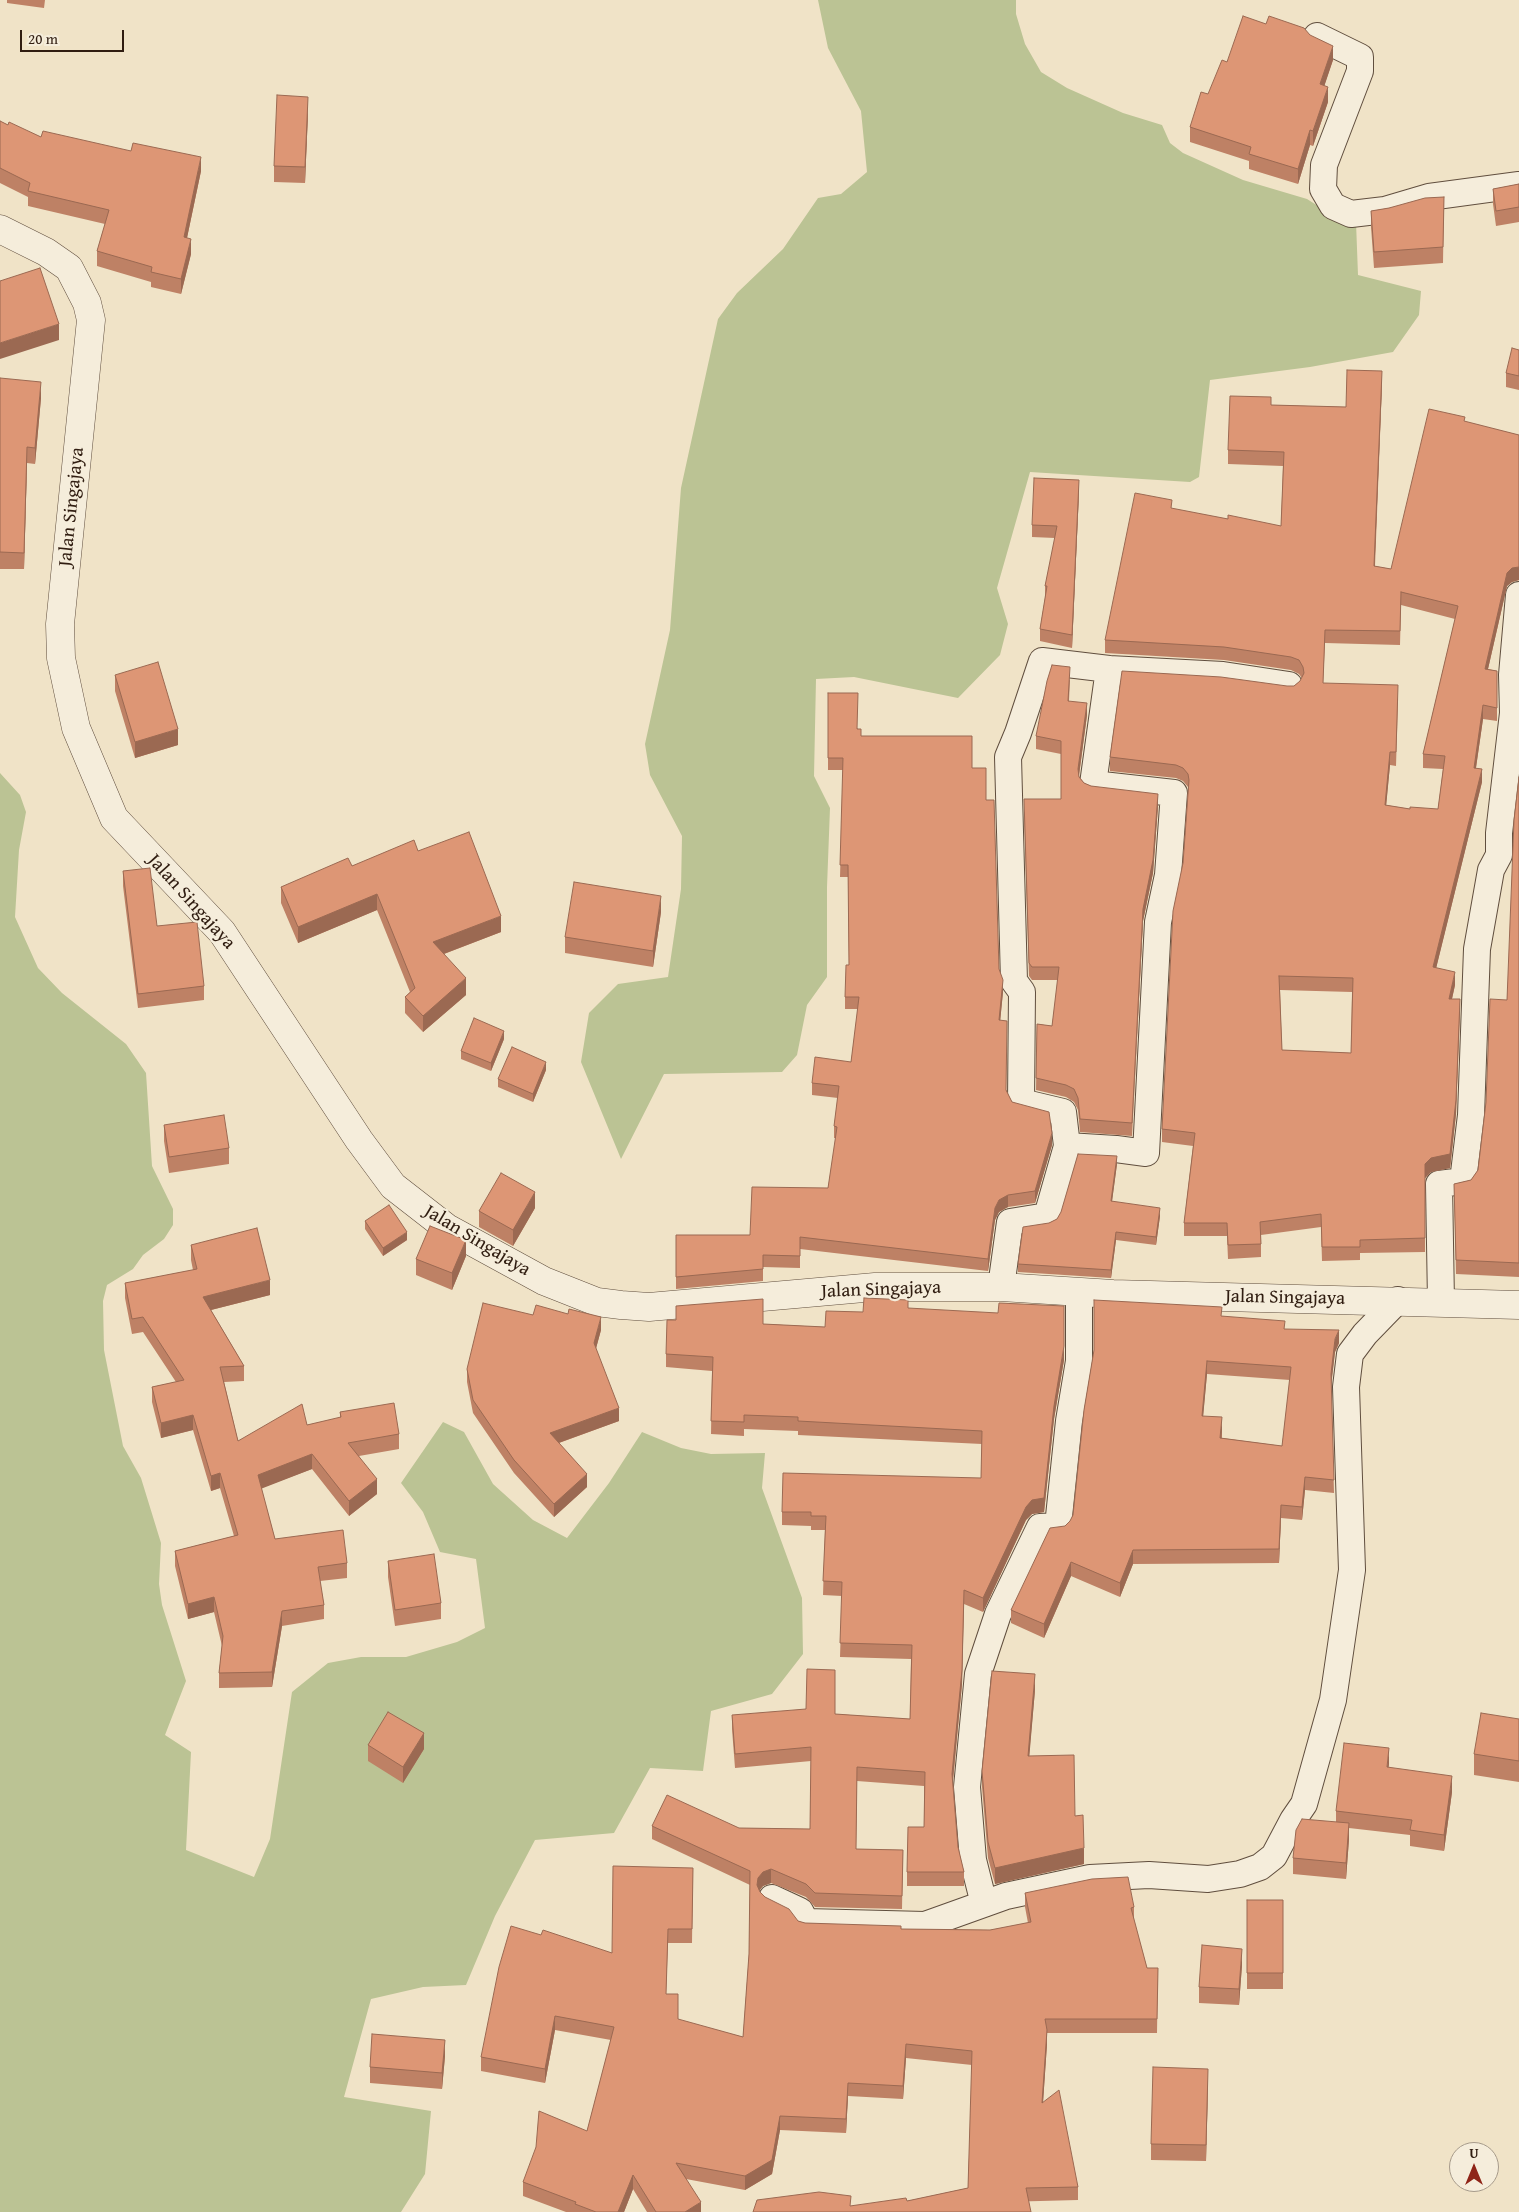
<!DOCTYPE html>
<html>
<head>
<meta charset="utf-8">
<style>
  body { margin:0 }
  #map { position:relative; width:1519px; height:2212px; overflow:hidden; background:#f0e3c7; font-family:"Gentium Book Plus",serif }
  canvas { display:block }
  .north { position:absolute; left:1449px; top:2142px; width:50px; height:50px; box-sizing:border-box; background:#f5eddb; border:1px solid #a69a8a; border-radius:50%; rotate:0deg; font-size:14px; font-weight:700; line-height:20px; text-align:center; color:#301d11 }
  .north::after { content:''; display:block; margin:auto; width:18px; height:22px; background:#8f2418; clip-path:polygon(50% 0,100% 100%,50% 72%,0 100%) }
  .scale { position:absolute; left:20px; top:30px; width:104px; height:22px; box-sizing:border-box; border:2px solid #301d11; border-top:0; padding-left:6px; font-size:15px; line-height:18px; white-space:nowrap; color:#301d11; -webkit-text-stroke:4px #f5eddb; paint-order:stroke }
</style>
</head>
<body>
<div id="map">
<canvas width="1519" height="2212"></canvas>
<div class="north">U</div>
<div class="scale">20 m</div>
</div>
<script>
const ctx = document.querySelector('canvas').getContext('2d');
ctx.lineJoin = 'round';
function fill(path, color) { ctx.fillStyle = color; ctx.fill(path, 'evenodd'); }
const toPath = rows => new Path2D(rows.map(r => 'M' + r).join(''));
function trace(path, color, width, dash) { ctx.strokeStyle = color; ctx.lineWidth = width; ctx.lineCap = dash ? 'butt' : 'round'; ctx.setLineDash(dash || []); ctx.stroke(path); }
function drawText(font, color, halo, rows, align = 'center') {
  ctx.font = font + ' "Gentium Book Plus",serif'; ctx.lineWidth = 4.5; ctx.setLineDash([]); ctx.textBaseline = 'middle'; ctx.strokeStyle = halo; ctx.fillStyle = color; for (const [text, x, y, turn = 0] of rows) {
    ctx.save(); ctx.translate(x, y); ctx.rotate((+turn || 0) * Math.PI / 180); ctx.textAlign = isNaN(turn) ? turn : align; if (halo) ctx.strokeText(text, 0, 0); ctx.fillText(text, 0, 0); ctx.restore();
  }
}
fill(toPath([
  [818,0,1016,0,1016,14,1025,44,1041,72,1067,88,1123,113,1162,125,1170,143,1183,153,1243,180,1307,199,1340,220,1356,222,1358,275,1421,291,1419,315,1393,352,1310,367,1210,380,1199,477,1190,482,1030,472,997,588,1008,624,1000,655,958,698,854,677,816,679,814,776,830,808,827,887,827,977,807,1005,797,1055,782,1072,664,1074,621,1159,581,1062,589,1013,618,984,668,977,681,889,682,836,650,775,645,744,670,630,681,488,718,319,737,293,783,249,818,198,841,194,867,172,861,111,828,48],
  [0,773,20,795,26,812,19,850,15,917,38,968,62,993,126,1044,146,1073,152,1166,173,1209,173,1225,164,1239,143,1255,133,1269,107,1285,103,1301,104,1350,123,1446,141,1478,161,1543,159,1584,162,1605,186,1681,165,1735,191,1752,186,1850,254,1877,270,1839,292,1692,328,1663,361,1657,406,1657,457,1642,485,1628,476,1559,440,1552,423,1512,401,1483,443,1422,464,1432,493,1484,533,1520,567,1538,609,1483,642,1432,681,1448,711,1454,765,1453,762,1488,802,1598,803,1654,772,1694,711,1711,703,1771,650,1768,614,1833,535,1840,495,1916,466,1985,423,1987,371,1999,344,2097,431,2111,425,2174,401,2212,0,2212]
]), '#bbc394');
const minor = toPath([
  [1317,36,1360,57,1360,71,1324,165,1323,189,1333,206,1351,214,1385,210,1429,197,1519,185],
  [1067,1146,1116,1149,1146,1153,1158,922,1168,875,1174,793,1093,784,1109,669],
  [1001,1287,1010,1222,1047,1216,1067,1146,1063,1112,1021,1102,1022,992,1014,981,1008,757,1018,733,1042,661,1109,669,1223,675,1289,685],
  [1441,1302,1439,1184,1463,1181,1471,1115,1477,949,1491,870,1499,855,1499,833,1513,713,1512,675,1519,595],
  [772,1898,800,1911,806,1922,925,1925,1006,1896,1090,1878,1149,1875,1208,1879,1240,1874,1260,1867,1274,1856,1293,1820,1304,1804,1333,1700,1352,1570,1346,1387,1350,1354,1365,1334,1398,1300],
  [984,1904,973,1860,967,1787,978,1674,998,1614,1040,1527,1058,1526,1069,1421,1079,1361,1079,1292]
]);
const tertiary = toPath([
  [0,229,46,252,69,268,87,303,91,320,60,624,61,658,76,728,114,818,222,932,359,1140,393,1186,447,1228,544,1281,597,1302,621,1305,649,1307,875,1287,1001,1287,1113,1294,1519,1305]
]);
trace(minor, '#604e3e', 28);
trace(tertiary, '#604e3e', 29);
trace(minor, '#f5eddb', 26);
trace(tertiary, '#f5eddb', 28);
fill(toPath([
  [7,0,45,0,44,8,7,3],
  [1333,60,1324,86,1328,102,1313,146,1310,145,1298,184,1249,169,1249,161,1190,142,1190,127,1227,62],
  [308,113,305,183,274,182,274,166],
  [0,121,8,125,41,137,201,171,187,238,191,254,181,294,151,287,151,282,97,266,97,251,105,224,28,206,28,197,0,183],
  [1519,184,1519,222,1496,226,1493,204,1493,189],
  [1444,197,1443,263,1374,268,1371,227,1371,211,1389,208],
  [1519,350,1519,390,1506,387,1506,373],
  [0,378,41,398,35,464,27,463,24,569,0,569],
  [1382,384,1375,566,1391,569,1465,422,1519,435,1519,580,1512,582,1507,586,1488,669,1497,671,1497,721,1483,719,1476,768,1482,782,1436,968,1455,985,1452,999,1460,1013,1456,1114,1450,1168,1431,1172,1425,1178,1425,1252,1360,1253,1360,1260,1322,1261,1321,1227,1261,1235,1261,1257,1228,1259,1227,1236,1184,1236,1184,1223,1193,1146,1162,1142,1162,1129,1183,863,1188,790,1188,787,1183,781,1176,778,1110,771,1110,757,1287,686,1294,686,1300,681,1302,678,1299,674,1291,670,1224,660,1105,653,1105,640,1172,509,1228,519,1281,526,1283,466,1228,464,1228,450,1271,405,1346,407],
  [1401,605,1455,619,1423,754,1423,768,1443,769,1438,809,1410,809,1386,805,1390,765,1396,766,1398,699,1323,683,1325,643,1400,645],
  [1280,990,1352,992,1351,1053,1282,1050],
  [1079,492,1072,648,1040,641,1040,629,1045,598,1045,586,1055,538,1032,537,1032,525],
  [115,675,178,745,135,758,115,691],
  [1070,679,1069,701,1087,715,1079,776,1084,783,1091,786,1158,806,1153,873,1143,921,1132,1136,1080,1132,1078,1110,1074,1102,1066,1097,1036,1090,1037,1024,1052,1026,1058,980,1032,980,1029,976,1024,812,1061,799,1061,754,1036,749,1036,736],
  [828,693,858,729,861,736,972,768,986,800,999,969,1003,992,1000,1021,1006,1090,1012,1102,1052,1145,1035,1203,1008,1207,999,1212,995,1220,988,1271,800,1249,800,1268,763,1267,763,1281,676,1289,676,1235,750,1235,828,1188,836,1138,834,1138,834,1126,838,1098,812,1095,812,1083,851,1062,858,1009,845,1009,845,997,849,965,848,877,840,877,843,770,828,770],
  [1519,777,1519,1277,1456,1274,1454,1184,1471,1180,1478,1170,1507,1000],
  [418,851,501,932,444,954,466,995,423,1032,405,1013,405,997,410,992,377,910,298,943,281,903,281,887,352,866],
  [123,871,157,926,204,986,204,1000,138,1008,123,886],
  [661,912,653,967,565,953,565,937],
  [504,1039,491,1071,461,1059,461,1051],
  [546,1070,533,1102,498,1087,498,1079],
  [164,1125,229,1148,229,1164,169,1173,164,1141],
  [1117,1164,1112,1201,1160,1216,1156,1245,1116,1240,1111,1278,1018,1272,1018,1264,1049,1223,1057,1219],
  [535,1208,513,1246,479,1227,479,1211],
  [365,1221,407,1240,383,1256,365,1229],
  [191,1245,270,1295,211,1310,244,1366,244,1381,224,1382,238,1441,307,1425,340,1418,340,1412,399,1434,399,1449,359,1456,377,1494,349,1516,312,1469,261,1488,275,1539,347,1563,347,1578,320,1581,324,1605,324,1619,282,1626,272,1687,219,1688,219,1673,222,1646,214,1612,188,1619,175,1566,175,1551,234,1536,220,1488,211,1491,193,1430,161,1438,152,1402,152,1387,176,1382,143,1332,132,1334,125,1298,125,1283,193,1270,191,1260],
  [466,1256,452,1290,416,1275,416,1259],
  [908,1308,1064,1360,1054,1419,1044,1512,1032,1514,1026,1520,983,1612,964,1604,962,1684,953,1782,958,1847,964,1872,964,1886,907,1886,907,1872,924,1827,924,1786,857,1781,856,1849,903,1850,902,1909,815,1907,806,1897,771,1883,763,1886,759,1891,765,1897,798,1921,805,1923,901,1929,990,1930,1028,1923,1025,1907,1025,1893,1134,1907,1134,1921,1147,1968,1158,1968,1157,2033,1047,2033,1047,2044,1043,2103,1078,2187,1078,2200,851,2206,907,2201,968,2188,972,2065,906,2058,903,2099,848,2096,846,2133,780,2130,772,2174,745,2190,686,2179,701,2212,647,2212,633,2189,624,2212,566,2212,523,2196,523,2182,587,2131,611,2040,555,2030,545,2083,481,2071,481,2057,541,1935,612,1953,693,1868,692,1943,668,1943,666,1994,678,2020,743,2037,749,1954,750,1885,652,1839,652,1826,739,1828,810,1829,811,1761,735,1768,732,1729,732,1715,835,1714,910,1719,911,1659,840,1657,842,1596,823,1595,825,1530,811,1530,811,1526,782,1525,782,1512,981,1478,982,1444,798,1435,798,1431,744,1429,744,1436,711,1434,712,1371,666,1367,666,1354,763,1324,825,1327,863,1312],
  [533,1315,601,1330,596,1348,619,1421,559,1443,587,1487,554,1517,514,1473,473,1413,467,1382,467,1369],
  [1222,1316,1285,1329,1339,1343,1335,1352,1331,1384,1334,1493,1305,1490,1302,1520,1281,1518,1279,1563,1133,1564,1120,1597,1071,1576,1044,1638,1011,1623,1011,1610,1065,1526,1070,1521],
  [1207,1374,1290,1380,1282,1446,1222,1438,1222,1430,1203,1416],
  [388,1561,441,1603,441,1619,395,1626,388,1577],
  [1035,1690,1029,1756,1075,1816,1084,1864,995,1884,988,1858,982,1787,982,1771],
  [1519,1719,1519,1782,1474,1775,1474,1754],
  [368,1745,424,1749,403,1783,368,1761],
  [1389,1764,1388,1767,1452,1792,1444,1851,1410,1846,1410,1835,1349,1828,1349,1839,1346,1879,1293,1874,1293,1858,1336,1822,1336,1811],
  [1247,1900,1283,1900,1283,1989,1247,1989],
  [1242,1965,1239,2005,1199,2003,1199,1987],
  [445,2056,442,2089,370,2083,370,2067],
  [1208,2085,1206,2161,1151,2160,1151,2144]
]), '#be8165');
fill(toPath([
  [1333,46,1333,60,1320,99,1320,84],
  [1328,87,1328,102,1313,146,1313,131],
  [308,97,308,113,305,183,305,167],
  [1310,130,1310,145,1298,184,1298,169],
  [201,157,201,171,184,252,184,237],
  [191,239,191,254,181,294,181,279],
  [59,324,59,340,0,359,0,343],
  [1382,371,1382,384,1374,580,1374,566],
  [41,382,41,398,35,464,35,448],
  [27,447,27,463,24,569,24,553],
  [1079,480,1079,492,1072,648,1072,635],
  [1519,567,1519,580,1512,582,1507,586,1485,682,1485,669,1507,573,1512,568],
  [1087,703,1087,715,1078,782,1078,769],
  [1483,705,1483,719,1474,781,1474,768],
  [178,729,178,745,135,758,135,742],
  [1390,752,1390,765,1385,818,1385,805],
  [1482,769,1482,782,1433,981,1433,967],
  [1158,794,1158,806,1153,873,1143,921,1132,1136,1143,909],
  [377,894,377,910,298,943,298,927],
  [661,896,661,912,653,967,653,951],
  [501,916,501,932,433,958,433,942],
  [1455,972,1455,985,1449,1012,1449,999],
  [466,978,466,995,423,1032,423,1016],
  [1003,980,1003,992,999,1033,999,1020],
  [1460,999,1456,1114,1450,1168,1431,1172,1425,1178,1425,1252,1425,1164],
  [504,1031,504,1039,491,1071,491,1063],
  [546,1062,546,1070,533,1102,533,1094],
  [1052,1133,1052,1145,1035,1203,1035,1191],
  [1117,1156,1117,1164,1111,1209,1111,1201],
  [535,1192,535,1208,513,1246,513,1230],
  [1008,1195,1008,1207,999,1212,995,1220,988,1271,988,1259,995,1208,999,1200],
  [1160,1208,1160,1216,1156,1245,1156,1237],
  [407,1232,407,1240,383,1256,383,1248],
  [1116,1232,1116,1240,1111,1278,1111,1270],
  [466,1240,466,1256,452,1290,452,1273],
  [270,1280,270,1295,203,1312,203,1297],
  [601,1317,601,1330,594,1356,594,1343],
  [1339,1330,1339,1343,1335,1352,1331,1387,1331,1374,1335,1339],
  [1064,1346,1064,1360,1054,1419,1044,1512,1032,1514,1026,1520,983,1612,983,1598,1054,1406],
  [1207,1361,1207,1374,1202,1429,1202,1416],
  [619,1408,619,1421,550,1446,550,1433],
  [193,1415,193,1430,161,1438,161,1423],
  [1222,1417,1222,1430,1220,1452,1220,1438],
  [312,1454,312,1469,258,1490,258,1475],
  [220,1473,220,1488,211,1491,211,1476],
  [587,1474,587,1487,554,1517,554,1504],
  [1305,1477,1305,1490,1302,1520,1302,1507],
  [377,1479,377,1494,349,1516,349,1501],
  [1281,1505,1281,1518,1279,1563,1279,1549],
  [1133,1550,1133,1564,1120,1597,1120,1583],
  [1071,1562,1071,1576,1044,1638,1044,1624],
  [964,1590,962,1684,952,1788,952,1774],
  [214,1597,214,1612,188,1619,188,1604],
  [282,1611,282,1626,272,1687,272,1672],
  [1035,1674,1035,1690,1028,1772,1028,1756],
  [424,1733,424,1749,403,1783,403,1767],
  [1389,1748,1389,1764,1387,1783,1387,1767],
  [1452,1776,1452,1792,1444,1851,1444,1835],
  [1349,1823,1349,1839,1346,1879,1346,1863],
  [1084,1848,1084,1864,995,1884,995,1868],
  [771,1869,771,1883,763,1886,758,1892,757,1885,758,1878,763,1872],
  [1242,1949,1242,1965,1239,2005,1239,1989],
  [555,2016,555,2030,545,2083,545,2069],
  [1047,2030,1047,2044,1042,2117,1042,2103],
  [445,2040,445,2056,442,2089,442,2073],
  [906,2044,906,2058,903,2099,903,2086],
  [1208,2069,1208,2085,1206,2161,1206,2145],
  [848,2083,848,2096,846,2133,846,2119],
  [780,2116,780,2130,772,2174,745,2190,745,2176],
  [633,2175,633,2189,624,2212,618,2212],
  [701,2202,701,2212,685,2212]
]), '#9b6952');
const building = toPath([
  [1243,16,1266,24,1269,16,1304,28,1310,35,1333,46,1320,84,1328,87,1313,131,1310,130,1298,169,1249,154,1251,147,1190,127,1201,92,1208,94,1222,60,1227,62,1243,16],
  [277,95,308,97,305,167,274,166,277,95],
  [0,121,8,125,9,122,41,137,43,131,131,151,133,143,201,157,184,237,191,239,181,279,151,272,152,267,97,251,109,210,28,191,30,183,0,168,0,121],
  [1519,184,1519,207,1496,211,1493,189,1519,184],
  [1444,197,1443,247,1374,252,1371,211,1389,208,1425,198,1444,197],
  [40,268,59,324,0,343,0,281,40,268],
  [1512,348,1519,350,1519,376,1506,373,1512,348],
  [1347,370,1382,371,1374,566,1391,569,1429,409,1465,417,1464,421,1519,435,1519,567,1512,568,1507,573,1485,669,1497,671,1497,708,1483,705,1474,768,1482,769,1433,967,1455,972,1449,999,1460,999,1456,1100,1450,1154,1431,1158,1425,1164,1425,1238,1360,1240,1360,1247,1322,1247,1321,1214,1260,1222,1261,1244,1228,1245,1227,1223,1184,1223,1195,1133,1162,1129,1173,911,1183,863,1189,780,1188,774,1183,768,1176,765,1110,757,1122,671,1221,677,1287,686,1294,686,1300,681,1304,673,1303,667,1299,660,1291,657,1224,647,1105,640,1135,493,1172,500,1171,508,1228,519,1228,515,1281,526,1284,452,1228,450,1230,396,1271,397,1271,405,1346,407,1347,370],
  [1401,592,1458,606,1423,754,1445,756,1438,809,1410,807,1410,809,1385,805,1390,752,1396,752,1398,685,1323,683,1325,630,1400,631,1401,592],
  [1279,976,1353,978,1351,1053,1282,1050,1279,976],
  [0,378,41,382,35,448,27,447,24,553,0,552,0,378],
  [1034,478,1079,480,1072,635,1040,629,1047,586,1045,586,1057,526,1032,525,1034,478],
  [158,662,178,729,135,742,115,675,158,662],
  [1052,665,1070,667,1068,701,1087,703,1078,769,1079,777,1084,783,1091,786,1158,794,1153,860,1143,909,1132,1123,1080,1119,1078,1098,1074,1089,1066,1085,1036,1078,1037,1024,1052,1026,1059,967,1032,967,1029,963,1024,799,1061,799,1061,741,1036,736,1047,681,1052,665],
  [828,693,858,693,857,729,861,729,861,736,972,736,972,768,986,768,986,800,994,800,999,969,1003,980,999,1020,1007,1021,1006,1090,1012,1102,1049,1112,1052,1133,1035,1191,1008,1195,999,1200,995,1208,988,1259,800,1237,800,1256,763,1255,763,1269,676,1277,676,1235,750,1235,752,1187,828,1188,837,1127,834,1126,839,1086,812,1083,815,1057,851,1062,859,997,845,997,846,965,849,965,848,865,840,865,843,758,828,758,828,693],
  [1519,777,1519,1263,1456,1260,1454,1184,1471,1180,1478,1170,1486,1102,1490,999,1507,1000,1514,820,1519,777],
  [469,832,501,916,433,942,466,978,423,1016,405,997,415,988,377,894,298,927,281,887,348,858,352,866,414,840,418,851,469,832],
  [150,868,157,926,197,922,204,986,138,994,123,871,150,868],
  [574,882,661,896,653,951,565,937,574,882],
  [474,1018,504,1031,491,1063,461,1051,474,1018],
  [512,1047,546,1062,533,1094,498,1079,512,1047],
  [224,1115,229,1148,169,1157,164,1125,224,1115],
  [1078,1154,1117,1156,1111,1201,1160,1208,1156,1237,1116,1232,1111,1270,1018,1264,1023,1227,1049,1223,1057,1219,1061,1212,1078,1154],
  [501,1173,535,1192,513,1230,479,1211,501,1173],
  [389,1205,407,1232,383,1248,365,1221,389,1205],
  [430,1226,466,1240,452,1273,416,1259,430,1226],
  [257,1228,270,1280,203,1297,244,1366,220,1367,238,1441,302,1404,307,1425,341,1417,340,1412,394,1403,399,1434,348,1443,377,1479,349,1501,312,1454,258,1475,275,1539,343,1530,347,1563,318,1567,324,1605,282,1611,272,1672,219,1673,223,1636,214,1597,188,1604,175,1551,238,1535,220,1473,211,1476,193,1415,161,1423,152,1387,184,1380,143,1317,132,1319,125,1283,197,1269,191,1245,257,1228],
  [864,1298,908,1300,908,1308,998,1313,999,1303,1064,1306,1064,1346,1054,1406,1044,1498,1032,1500,1026,1507,983,1598,964,1590,962,1670,952,1774,958,1847,964,1872,907,1872,908,1827,924,1827,925,1772,857,1767,856,1849,903,1850,902,1896,815,1893,806,1884,771,1869,763,1872,758,1878,757,1885,760,1892,765,1897,789,1909,798,1921,805,1923,901,1926,901,1929,990,1930,1031,1922,1025,1893,1092,1879,1128,1877,1134,1907,1131,1908,1147,1968,1158,1968,1157,2019,1045,2019,1047,2030,1042,2103,1059,2090,1078,2187,1026,2188,1031,2212,753,2212,757,2200,819,2192,851,2196,850,2206,906,2198,907,2201,968,2188,972,2051,906,2044,903,2086,848,2083,846,2119,780,2116,772,2160,745,2176,676,2163,701,2202,685,2212,656,2212,633,2175,618,2212,596,2212,575,2204,576,2202,523,2182,536,2147,539,2111,587,2131,614,2027,555,2016,545,2069,481,2057,499,1967,511,1926,541,1935,543,1930,612,1953,613,1866,693,1868,692,1929,668,1929,666,1994,678,1994,678,2019,743,2037,749,1954,750,1871,652,1826,667,1795,739,1828,810,1829,811,1747,735,1754,732,1715,806,1709,807,1669,835,1670,835,1714,910,1719,912,1645,840,1643,842,1582,823,1581,826,1516,811,1516,811,1512,782,1512,783,1473,981,1478,982,1431,798,1421,798,1417,744,1415,744,1422,711,1421,713,1357,666,1354,667,1320,676,1320,676,1306,763,1299,763,1324,825,1327,826,1311,863,1312,864,1298],
  [1094,1300,1222,1307,1221,1316,1285,1321,1284,1329,1339,1330,1335,1339,1331,1374,1334,1480,1305,1477,1302,1507,1281,1505,1279,1549,1133,1550,1120,1583,1071,1562,1044,1624,1011,1610,1050,1528,1065,1526,1070,1521,1073,1515,1084,1410,1094,1350,1094,1300],
  [1207,1361,1291,1367,1282,1446,1220,1438,1222,1417,1202,1416,1207,1361],
  [483,1303,533,1315,536,1305,568,1314,569,1309,601,1317,594,1343,619,1408,550,1433,587,1474,554,1504,514,1460,473,1400,467,1369,483,1303],
  [434,1554,441,1603,395,1610,388,1561,434,1554],
  [992,1671,1035,1674,1028,1756,1074,1755,1075,1816,1083,1815,1084,1848,995,1868,988,1842,982,1771,992,1671],
  [388,1712,424,1733,403,1767,368,1745,388,1712],
  [1481,1713,1519,1719,1519,1761,1474,1754,1481,1713],
  [1344,1743,1389,1748,1387,1767,1452,1776,1444,1835,1410,1830,1412,1820,1336,1811,1344,1743],
  [1302,1819,1349,1823,1346,1863,1293,1858,1296,1830,1302,1819],
  [1247,1900,1283,1900,1283,1973,1247,1973,1247,1900],
  [1202,1945,1242,1949,1239,1989,1199,1987,1202,1945],
  [372,2034,445,2040,442,2073,370,2067,372,2034],
  [1153,2067,1208,2069,1206,2145,1151,2144,1153,2067]
]);
fill(building, '#dd9675');
trace(building, '#9b6952', 1);
drawText('19px', '#301d11', '#f5eddb', [
  ["Jalan Singajaya",72,507,-84],
  ["Jalan Singajaya",191,902,48],
  ["Jalan Singajaya",477,1241,31],
  ["Jalan Singajaya",881,1290,-2],
  ["Jalan Singajaya",1285,1298,1]
]);
</script>
</body>
</html>
